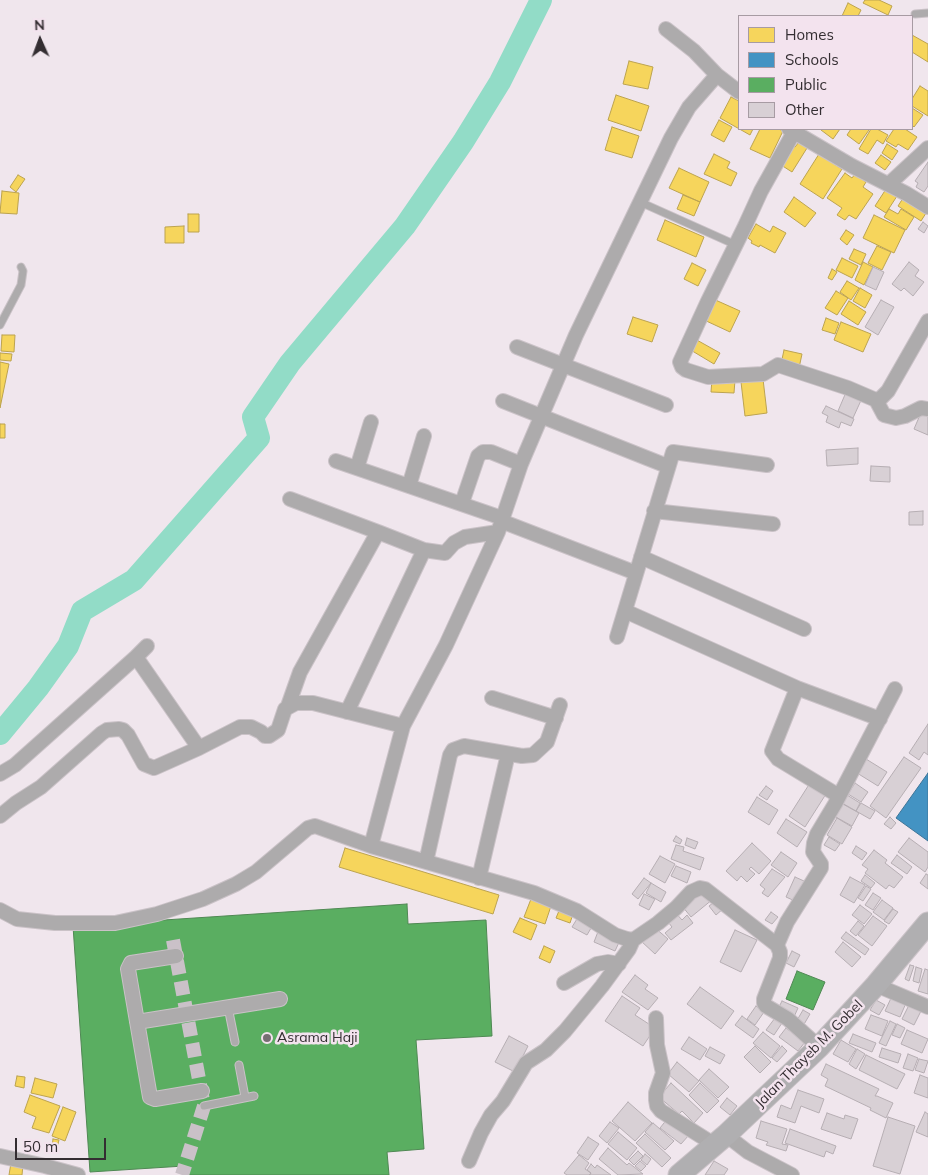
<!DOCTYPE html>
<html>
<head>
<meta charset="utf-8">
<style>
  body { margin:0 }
  #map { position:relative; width:928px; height:1175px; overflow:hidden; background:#f0e6ed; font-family:Mulish,sans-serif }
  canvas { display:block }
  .legend { position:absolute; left:738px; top:15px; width:175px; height:115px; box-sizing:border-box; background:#f3e3ee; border:1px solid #a79ba3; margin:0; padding:6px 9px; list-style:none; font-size:15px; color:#342e32 }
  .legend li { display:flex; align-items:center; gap:10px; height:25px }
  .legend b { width:25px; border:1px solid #a79ba3 }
  .north { position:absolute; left:15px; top:15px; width:50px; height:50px; -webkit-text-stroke:4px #f3e3ee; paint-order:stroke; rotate:358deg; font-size:14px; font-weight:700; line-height:20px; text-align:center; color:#342e32 }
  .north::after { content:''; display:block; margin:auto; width:18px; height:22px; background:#342e32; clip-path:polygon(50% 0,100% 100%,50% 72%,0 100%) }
  .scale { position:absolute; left:15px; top:1138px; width:91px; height:22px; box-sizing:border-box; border:2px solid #342e32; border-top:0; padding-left:6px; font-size:15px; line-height:18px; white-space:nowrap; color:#342e32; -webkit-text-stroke:4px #f3e3ee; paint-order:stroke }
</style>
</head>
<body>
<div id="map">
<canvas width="928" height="1175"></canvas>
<ul class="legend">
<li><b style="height:14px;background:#f6d55c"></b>Homes</li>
<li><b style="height:14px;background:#4393c3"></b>Schools</li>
<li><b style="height:14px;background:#5aae61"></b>Public</li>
<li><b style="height:14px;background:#d8d0d5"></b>Other</li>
</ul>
<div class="north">N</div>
<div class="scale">50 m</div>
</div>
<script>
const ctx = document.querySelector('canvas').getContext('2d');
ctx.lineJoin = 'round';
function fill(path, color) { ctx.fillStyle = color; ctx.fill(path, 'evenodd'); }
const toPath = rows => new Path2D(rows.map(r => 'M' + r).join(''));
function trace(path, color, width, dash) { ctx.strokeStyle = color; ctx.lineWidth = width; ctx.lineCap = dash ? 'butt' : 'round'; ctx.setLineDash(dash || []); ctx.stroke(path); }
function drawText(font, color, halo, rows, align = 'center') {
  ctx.font = font + ' Mulish,sans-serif'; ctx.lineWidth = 5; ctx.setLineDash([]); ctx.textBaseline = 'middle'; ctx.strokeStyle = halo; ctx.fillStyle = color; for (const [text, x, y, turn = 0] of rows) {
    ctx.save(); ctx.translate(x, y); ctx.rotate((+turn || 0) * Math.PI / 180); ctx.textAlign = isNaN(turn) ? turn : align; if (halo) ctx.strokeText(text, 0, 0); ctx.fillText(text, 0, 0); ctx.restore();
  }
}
const homes = toPath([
  [865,0,879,0,892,6,888,15,863,3,865,0],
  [848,3,861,10,858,16,842,16,848,3],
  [912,35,928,44,928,62,912,52,912,35],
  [629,61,653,67,648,89,623,84,629,61],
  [920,86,928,91,928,116,912,106,912,99,920,86],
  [616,95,649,106,641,131,608,120,616,95],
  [731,97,739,101,739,129,753,129,750,135,720,118,731,97],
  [912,108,923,115,914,127,912,125,912,108],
  [719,120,732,127,724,142,711,135,719,120],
  [612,127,639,136,632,158,605,150,612,127],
  [760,129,779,129,783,131,770,158,750,149,760,129],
  [822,129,840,129,833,139,821,130,822,129],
  [851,129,868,129,869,130,859,144,847,135,851,129],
  [871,129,877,129,888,135,883,144,877,140,868,154,859,149,871,129],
  [894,129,905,129,917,137,908,150,898,144,896,147,886,141,894,129],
  [799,142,807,148,792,172,778,163,790,144,795,147,799,142],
  [887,144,898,151,892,160,882,153,887,144],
  [714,154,730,162,727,168,737,173,731,186,704,174,714,154],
  [819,154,842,169,823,199,800,184,819,154],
  [881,155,891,162,885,170,875,163,881,155],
  [679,168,709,182,700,202,669,188,679,168],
  [845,173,852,178,855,174,866,182,863,187,873,194,856,219,849,215,845,220,837,215,842,208,827,198,845,173],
  [18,175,25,179,16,192,10,187,18,175],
  [888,186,899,193,886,213,875,206,888,186],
  [2,191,19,193,17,214,0,213,2,191],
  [683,195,700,202,694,216,677,209,683,195],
  [905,195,928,210,921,221,898,206,905,195],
  [794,197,816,213,805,227,784,212,794,197],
  [889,209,898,214,901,209,914,217,906,230,884,217,889,209],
  [188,214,199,214,199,232,188,232,188,214],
  [874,215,905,230,894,253,863,238,874,215],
  [665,220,704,237,696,257,657,240,665,220],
  [756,224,770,232,773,226,786,233,775,253,760,245,759,247,751,243,752,241,748,238,756,224],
  [184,226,184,243,165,243,165,227,184,226],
  [846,230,854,235,847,245,840,239,846,230],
  [877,246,891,252,882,270,868,263,877,246],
  [854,249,866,254,861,265,849,259,854,249],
  [842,258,858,266,852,278,836,270,842,258],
  [863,262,873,267,864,285,855,280,863,262],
  [692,263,706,270,698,286,684,279,692,263],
  [832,269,837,272,832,280,828,278,832,269],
  [847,281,859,288,851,300,840,292,847,281],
  [860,288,872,295,865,308,853,301,860,288],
  [836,291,848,298,837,315,825,308,836,291],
  [711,298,740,311,730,332,702,319,711,298],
  [849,301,866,312,858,325,841,314,849,301],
  [633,317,658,325,652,342,627,334,633,317],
  [826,318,839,323,835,334,822,330,826,318],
  [841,322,871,334,863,352,834,340,841,322],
  [2,335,15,335,14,352,1,351,2,335],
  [695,339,720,353,714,364,689,349,695,339],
  [784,350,802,354,799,368,781,364,784,350],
  [0,353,12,354,11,361,0,360,0,353],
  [0,362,9,364,0,408,0,362],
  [712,379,735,380,734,393,711,392,712,379],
  [763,379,767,413,745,416,741,382,763,379],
  [0,424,5,424,5,438,0,438,0,424],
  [345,848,499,895,493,914,339,867,345,848],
  [531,899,551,906,545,924,524,917,531,899],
  [561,906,574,911,570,923,556,918,561,906],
  [520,918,537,925,531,940,513,932,520,918],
  [544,946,555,951,550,963,539,958,544,946],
  [224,1039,227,1058,206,1061,203,1043,224,1039],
  [17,1076,25,1077,24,1088,15,1086,17,1076],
  [35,1078,57,1084,53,1098,31,1093,35,1078],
  [30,1095,60,1106,49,1133,32,1128,36,1117,24,1112,30,1095],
  [140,1095,123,1121,120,1097,140,1095],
  [63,1107,76,1112,65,1141,52,1136,63,1107],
  [53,1139,59,1140,57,1148,52,1147,53,1139],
  [11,1163,23,1165,22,1175,9,1175,11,1163]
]);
fill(homes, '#f6d55c');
trace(homes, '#bca34f', 1);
const schools = toPath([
  [928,773,928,841,896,818,928,773]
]);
fill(schools, '#4393c3');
trace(schools, '#3e7598', 1);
const public = toPath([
  [407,904,408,924,486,920,492,1036,416,1040,424,1149,387,1152,389,1175,185,1175,184,1166,90,1172,73,926,407,904],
  [797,971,825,982,813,1010,786,999,797,971]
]);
fill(public, '#5aae61');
trace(public, '#4f8853', 1);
trace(toPath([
  [0,734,38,688,68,646,82,611,134,580,259,438,253,417,290,363,405,226,463,142,500,82,541,0]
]), '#92dcc7', 22);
const building = toPath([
  [928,162,928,186,924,192,916,187,918,183,915,181,928,162],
  [923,222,928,226,924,233,918,229,923,222],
  [909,262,919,270,915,276,924,282,913,296,904,288,901,291,892,284,909,262],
  [873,267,884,272,876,290,865,285,873,267],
  [881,300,894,307,878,335,865,327,881,300],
  [847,390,863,396,853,418,838,411,847,390],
  [826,406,854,419,851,426,841,422,839,428,826,422,828,416,822,413,826,406],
  [923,408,928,411,928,435,914,429,923,408],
  [858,448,858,464,827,466,826,450,858,448],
  [871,466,890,467,890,482,870,481,871,466],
  [923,511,923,525,909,525,909,512,923,511],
  [928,724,928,755,924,752,919,760,909,753,928,724],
  [904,757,921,768,886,818,870,806,904,757],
  [866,759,887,772,878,786,857,773,866,759],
  [810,783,826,794,805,827,789,816,810,783],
  [855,783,868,792,861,802,848,794,855,783],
  [766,786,773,791,767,800,759,795,766,786],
  [847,795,860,803,856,811,842,803,847,795],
  [757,797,778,810,769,825,748,812,757,797],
  [841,803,859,813,852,826,834,816,841,803],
  [861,803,875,811,870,819,856,811,861,803],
  [890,817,896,823,891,829,884,824,890,817],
  [837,818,852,827,842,844,827,835,837,818],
  [786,819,807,832,797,847,777,833,786,819],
  [676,836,682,840,680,844,673,841,676,836],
  [829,837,840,844,835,851,824,845,829,837],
  [687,838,698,842,695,849,685,845,687,838],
  [909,838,928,852,928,867,925,872,898,852,909,838],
  [752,843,771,861,759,874,751,867,749,869,755,874,747,882,741,876,737,881,726,871,752,843],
  [676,845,684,847,683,851,704,858,700,870,671,859,676,845],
  [856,846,867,853,862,860,852,853,856,846],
  [874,850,887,860,885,863,903,877,894,888,889,885,886,889,865,873,868,869,862,865,874,850],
  [781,852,797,863,788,877,771,865,781,852],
  [897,855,912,867,907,874,891,863,897,855],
  [660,856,675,864,665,883,649,874,660,856],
  [676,866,691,872,687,883,671,876,676,866],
  [772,869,785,877,768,897,762,893,765,889,760,885,772,869],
  [926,874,928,875,928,889,920,883,926,874],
  [865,875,875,883,871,888,861,881,865,875],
  [795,877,804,881,795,901,786,897,795,877],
  [850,877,865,885,854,903,840,895,850,877],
  [644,878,651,883,638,899,632,894,644,878],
  [651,883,666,892,661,902,646,893,651,883],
  [866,886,871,889,863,901,858,898,866,886],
  [704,889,713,899,691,917,682,906,704,889],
  [873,893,881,898,873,910,865,905,873,893],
  [644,894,655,899,649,910,639,905,644,894],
  [717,900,724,908,716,915,709,906,717,900],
  [882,900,893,908,884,920,873,912,882,900],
  [860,905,872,914,864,924,852,915,860,905],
  [893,909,898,912,889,924,884,921,893,909],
  [674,911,682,920,687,915,693,923,671,940,665,933,672,927,665,918,674,911],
  [771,912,778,917,772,924,765,920,771,912],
  [580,914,594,923,587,935,572,927,580,914],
  [873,916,887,926,872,946,858,935,873,916],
  [858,921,864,926,856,936,850,931,858,921],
  [654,927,668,939,655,954,641,941,654,927],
  [599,929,621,938,615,951,594,942,599,929],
  [735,930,757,940,741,972,720,962,735,930],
  [846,932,869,949,865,955,841,938,846,932],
  [843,942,861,957,852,967,835,952,843,942],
  [792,951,800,955,794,967,786,963,792,951],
  [910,965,914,966,909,981,905,979,910,965],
  [916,967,922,969,919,983,913,981,916,967],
  [925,969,928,970,928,994,918,991,925,969],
  [635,975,648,985,645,989,658,998,648,1010,622,992,635,975],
  [700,987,734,1011,721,1029,687,1004,700,987],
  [622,996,640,1008,635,1015,655,1028,643,1046,605,1021,622,996],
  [892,996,906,1003,900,1017,885,1011,892,996],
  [876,1000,885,1005,879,1015,870,1010,876,1000],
  [782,1001,798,1008,793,1019,777,1011,782,1001],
  [910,1003,922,1009,914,1025,902,1019,910,1003],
  [756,1006,764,1012,755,1025,747,1019,756,1006],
  [803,1010,810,1014,803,1026,796,1022,803,1010],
  [871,1015,888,1021,882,1036,865,1029,871,1015],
  [742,1016,759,1029,753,1038,735,1025,742,1016],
  [775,1018,782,1023,774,1035,766,1030,775,1018],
  [890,1021,896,1024,886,1046,879,1043,890,1021],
  [897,1024,905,1028,900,1038,892,1035,897,1024],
  [786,1028,805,1042,798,1051,779,1037,786,1028],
  [907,1030,928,1039,922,1053,901,1044,907,1030],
  [763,1032,780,1046,771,1058,753,1043,763,1032],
  [853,1034,876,1043,872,1052,849,1043,853,1034],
  [509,1036,528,1046,515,1072,495,1062,509,1036],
  [689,1037,707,1049,700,1060,681,1049,689,1037],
  [841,1040,856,1049,848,1062,833,1054,841,1040],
  [755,1046,771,1062,760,1073,744,1057,755,1046],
  [782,1046,787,1051,777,1062,772,1058,782,1046],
  [710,1047,725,1055,720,1064,705,1056,710,1047],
  [882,1048,901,1054,898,1063,879,1057,882,1048],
  [857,1049,865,1054,856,1069,849,1064,857,1049],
  [908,1054,918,1058,913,1071,903,1068,908,1054],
  [866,1055,905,1074,897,1089,859,1070,866,1055],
  [919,1059,928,1061,924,1073,915,1070,919,1059],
  [677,1062,699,1081,689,1092,668,1074,677,1062],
  [826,1064,879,1089,875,1096,877,1096,893,1103,886,1118,870,1110,871,1108,825,1086,828,1079,821,1075,826,1064],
  [709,1069,729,1087,718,1098,699,1080,709,1069],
  [920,1075,928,1078,928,1098,914,1093,920,1075],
  [671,1083,703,1113,694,1123,682,1111,679,1114,659,1097,671,1083],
  [700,1083,719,1101,707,1113,689,1095,700,1083],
  [798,1090,824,1099,819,1113,801,1106,795,1123,777,1117,781,1105,791,1109,798,1090],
  [727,1098,737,1106,730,1115,720,1107,727,1098],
  [628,1102,652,1123,635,1141,612,1121,628,1102],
  [925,1112,928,1114,928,1137,916,1132,925,1112],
  [827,1113,844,1119,845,1115,858,1119,851,1139,821,1129,827,1113],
  [888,1117,915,1126,900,1174,873,1166,888,1117],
  [668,1118,689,1135,681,1144,660,1128,668,1118],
  [761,1121,787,1129,782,1144,788,1145,786,1151,766,1145,768,1142,756,1138,761,1121],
  [610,1122,619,1128,607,1143,599,1136,610,1122],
  [653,1123,674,1141,665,1150,645,1132,653,1123],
  [790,1129,836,1146,833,1154,826,1151,824,1157,785,1143,790,1129],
  [618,1132,637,1148,627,1160,608,1144,618,1132],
  [645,1134,671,1158,662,1167,636,1143,645,1134],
  [588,1137,599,1144,588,1160,577,1153,588,1137],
  [608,1148,627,1165,629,1163,643,1174,618,1175,599,1159,608,1148],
  [638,1151,643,1156,634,1165,629,1160,638,1151],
  [645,1154,651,1159,647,1165,641,1160,645,1154],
  [579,1155,589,1163,585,1169,591,1173,589,1175,567,1175,564,1173,579,1155],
  [640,1161,646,1166,641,1171,635,1166,640,1161],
  [714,1161,728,1169,724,1175,705,1175,714,1161],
  [591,1164,595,1168,597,1165,611,1175,590,1175,591,1173,587,1170,591,1164]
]);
fill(building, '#d8d0d5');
trace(building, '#b6aeb3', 1);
trace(toPath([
  [173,940,204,1106,182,1175]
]), '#cac1c8', 14, [14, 7]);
const lane = toPath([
  [915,14,928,13],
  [640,202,736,245],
  [0,325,21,285,23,271,21,267],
  [228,1007,235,1042],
  [239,1065,245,1097],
  [204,1106,254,1096]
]);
const street = toPath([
  [666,29,694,51,717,75,739,92],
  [789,129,852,166,907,194,928,207],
  [794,132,761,191,745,226,708,301,680,362,682,367,686,370,708,377,763,374,778,365,848,388,876,400,881,398,888,391,928,321],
  [889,184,928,148],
  [517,347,666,405],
  [876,400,884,415,896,418,905,416,921,408,928,409],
  [503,401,667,466],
  [336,461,502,518],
  [357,468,371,422],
  [409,486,424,436],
  [462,503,478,456,483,452,491,452,521,464],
  [654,511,773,524],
  [501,521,636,573],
  [424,550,445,553,454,543,465,537,498,532],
  [641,557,804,629],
  [625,611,797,688,880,719],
  [617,637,673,452,767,465],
  [136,657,147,646],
  [797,688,772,751,778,759,839,796],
  [492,698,556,718],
  [288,706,300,672,378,532,290,499],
  [347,712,424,550,378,532],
  [0,774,15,765,136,657,199,748],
  [0,816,16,803,41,787,102,733,107,730,119,729,123,730,128,735,144,764,154,768,199,748,240,727,251,727,261,732,265,736,269,736,278,730,285,709,296,703,313,703,403,726,446,645,498,532,521,464,576,335,671,138,689,107,717,75],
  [371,846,403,726],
  [426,862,450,755,453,750,464,746,522,756,533,755,547,742,560,705],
  [479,878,508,754],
  [0,910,17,919,55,923,115,923,157,914,203,899,236,884,256,872,308,828,315,826,371,846,534,893,577,911,615,935,627,939,633,940,658,923,676,908,691,892,700,888,705,889,777,945,787,922,821,868,821,864,813,852,814,843,817,834,835,804,895,689],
  [777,945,780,952,780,958,764,999,764,1003,766,1006,788,1019,819,1047],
  [176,956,131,963,128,969,150,1097,155,1099,202,1091],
  [564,983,597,964,608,962,619,964],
  [876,985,928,1007],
  [656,1018,657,1045,663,1073,656,1093,656,1100,657,1106,661,1111,715,1145],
  [137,1022,280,999],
  [726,1135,748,1152,792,1175],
  [0,1156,45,1166,78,1175],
  [469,1161,481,1133,491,1115,503,1101,526,1063,546,1050,565,1031,602,986,629,949,633,940]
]);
const primary = toPath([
  [679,1175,726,1135,819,1047,876,985,928,923]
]);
trace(lane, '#cac2c7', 9);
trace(street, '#cac2c7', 16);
trace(primary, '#cac2c7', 23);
trace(lane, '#adabac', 7);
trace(street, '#adabac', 14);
trace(primary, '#b0afb1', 21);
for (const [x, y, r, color] of [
  [267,1038,5,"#766e73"]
]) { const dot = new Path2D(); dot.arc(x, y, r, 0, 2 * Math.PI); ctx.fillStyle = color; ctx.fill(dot); trace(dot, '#f3e3ee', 2); }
drawText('14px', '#342e32', '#f3e3ee', [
  ["Asrama Haji",277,1038]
], 'left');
drawText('14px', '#342e32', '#f3e3ee', [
  ["Jalan Thayeb M. Gobel",809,1054,-45]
]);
</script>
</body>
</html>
